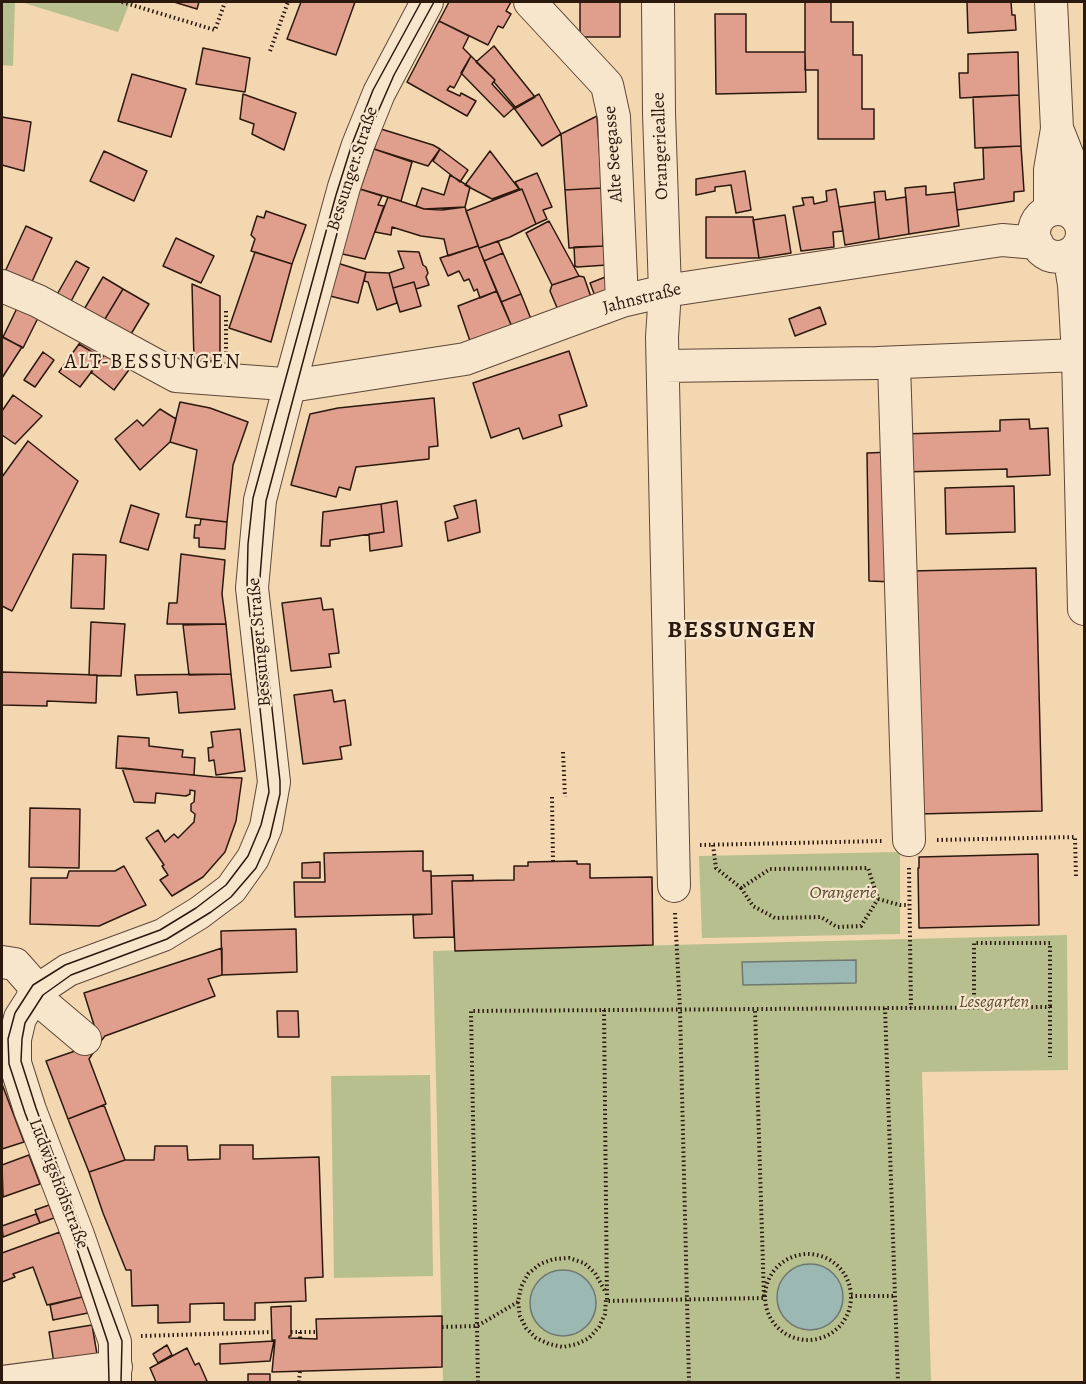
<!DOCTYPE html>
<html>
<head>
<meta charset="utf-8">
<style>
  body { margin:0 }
  #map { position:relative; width:1086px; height:1384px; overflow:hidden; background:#f2d7b1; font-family:Alegreya,serif }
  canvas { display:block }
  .frame { position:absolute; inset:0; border:3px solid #2c190e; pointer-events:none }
</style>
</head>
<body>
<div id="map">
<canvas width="1086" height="1384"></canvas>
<div class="frame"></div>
</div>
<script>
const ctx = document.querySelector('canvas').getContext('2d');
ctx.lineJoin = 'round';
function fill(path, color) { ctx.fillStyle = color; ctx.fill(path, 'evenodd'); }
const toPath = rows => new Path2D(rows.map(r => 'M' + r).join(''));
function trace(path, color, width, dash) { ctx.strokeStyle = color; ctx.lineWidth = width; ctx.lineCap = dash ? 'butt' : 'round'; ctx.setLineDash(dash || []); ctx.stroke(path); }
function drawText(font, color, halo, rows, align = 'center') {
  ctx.font = font + ' Alegreya,serif'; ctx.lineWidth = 4.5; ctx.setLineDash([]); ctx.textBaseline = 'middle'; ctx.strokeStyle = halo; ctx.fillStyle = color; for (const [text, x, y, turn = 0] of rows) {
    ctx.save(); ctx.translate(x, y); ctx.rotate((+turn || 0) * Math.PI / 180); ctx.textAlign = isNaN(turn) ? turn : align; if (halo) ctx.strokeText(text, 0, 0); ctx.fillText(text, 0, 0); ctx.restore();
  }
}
fill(toPath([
  [2,2,15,2,13,66,2,65],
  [21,2,130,2,118,32],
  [900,852,900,934,702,938,699,856],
  [1067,935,1068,1070,922,1072,931,1382,443,1382,433,951],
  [430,1075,433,1276,334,1278,331,1076]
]), '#b7bf8e');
const water = toPath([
  [856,960,856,983,743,985,742,962,856,960],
  '777 1297a33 33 0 1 1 66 0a33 33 0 1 1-66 0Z',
  '530 1303a33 33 0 1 1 66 0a33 33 0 1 1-66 0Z'
]);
fill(water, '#9cb8b2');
trace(water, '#6f7870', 1.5);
const building = toPath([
  [174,2,199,2,197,9,174,2],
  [301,2,355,2,336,55,287,39,301,2],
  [449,2,511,2,506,11,511,14,503,28,498,26,488,45,439,21,449,2],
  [580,2,620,2,620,37,580,37,580,2],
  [805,2,831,2,831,22,853,22,853,55,862,55,862,109,874,109,874,139,818,139,818,70,805,70,805,2],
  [967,2,1011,2,1012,15,1015,15,1016,30,968,33,967,2],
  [715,14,746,14,746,52,805,52,806,92,716,94,715,14],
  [439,21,469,36,463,48,471,56,454,88,450,86,447,90,460,96,461,93,476,101,467,116,407,82,439,21],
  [494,46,535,97,516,108,494,82,495,80,476,62,494,46],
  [203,48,250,58,245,92,196,84,203,48],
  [1018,52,1019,95,960,98,959,73,968,73,968,54,1018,52],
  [471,56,495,80,492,84,514,108,504,117,461,73,471,56],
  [132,74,186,89,171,137,118,121,132,74],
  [243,94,296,113,284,150,252,134,254,124,240,119,243,94],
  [539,94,561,134,542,146,514,108,539,94],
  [1019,95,1021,146,975,148,973,97,1019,95],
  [597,116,602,188,565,190,561,134,597,116],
  [2,117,31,122,24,171,2,165,2,117],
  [381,129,433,145,440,149,428,166,374,149,381,129],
  [1021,146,1024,191,1014,192,1014,201,957,210,954,183,984,179,983,148,1021,146],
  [374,149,412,162,401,201,360,189,374,149],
  [440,149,468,170,460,182,433,161,440,149],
  [104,151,147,171,134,201,90,181,104,151],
  [490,151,519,189,492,199,465,185,490,151],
  [745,171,751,210,736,213,731,185,715,187,715,191,696,195,696,179,745,171],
  [537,173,552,207,543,210,547,219,536,224,522,189,520,190,515,182,537,173],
  [450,175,470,187,465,207,442,210,424,209,416,206,422,188,444,195,450,175],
  [926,186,926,195,955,192,959,226,909,234,905,188,926,186],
  [602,188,603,246,569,248,565,190,602,188],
  [360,189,382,196,378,205,384,206,365,259,338,253,360,189],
  [522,189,536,224,510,237,479,248,466,211,522,189],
  [836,189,843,231,833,232,834,247,801,251,793,207,804,205,802,198,813,197,814,204,827,201,826,191,836,189],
  [885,191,886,200,906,197,909,234,879,239,874,192,885,191],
  [388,197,424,209,465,207,478,246,448,256,444,239,421,236,392,227,391,235,375,232,388,197],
  [875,202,879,239,845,245,839,207,875,202],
  [266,211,306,225,292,264,251,251,255,239,251,235,257,216,264,218,266,211],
  [785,215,791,253,759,258,753,220,785,215],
  [706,217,753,217,759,258,706,258,706,217],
  [549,221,579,276,552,285,526,233,549,221],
  [26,226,52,238,30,286,4,274,26,226],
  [176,238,214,256,201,283,163,266,176,238],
  [498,241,503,253,484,261,479,248,498,241],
  [478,246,497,291,480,298,477,289,474,291,469,279,464,281,459,271,448,276,440,258,478,246],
  [606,246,607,265,577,267,575,266,574,247,606,246],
  [398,251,419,252,423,265,426,267,428,273,426,277,429,285,416,289,414,282,393,288,389,273,404,268,398,251],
  [255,252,292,264,271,342,229,328,255,252],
  [503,253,521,294,501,302,484,261,503,253],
  [76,261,89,268,69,305,55,298,76,261],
  [334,262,366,272,358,303,326,295,334,262],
  [366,272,389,273,397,303,377,310,368,282,364,281,366,272],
  [579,276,584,277,591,297,558,310,550,291,552,285,579,276],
  [608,276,609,290,595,296,590,283,608,276],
  [103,277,123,289,102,324,82,313,103,277],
  [414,282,421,306,400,312,393,288,414,282],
  [192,284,220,296,220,361,194,361,192,284],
  [123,289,149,304,128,339,102,324,123,289],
  [497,291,512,327,470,341,458,306,497,291],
  [521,294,531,319,512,327,501,302,521,294],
  [21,300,42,310,23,348,3,337,21,300],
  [820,307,826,324,795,336,789,319,820,307],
  [86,334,110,347,102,358,79,344,86,334],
  [2,337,22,347,2,378,2,337],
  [79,344,102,358,80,387,59,372,79,344],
  [110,347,134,363,114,390,91,372,110,347],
  [569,351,587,406,559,415,562,426,523,439,519,428,491,438,473,383,569,351],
  [43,352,54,360,35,387,24,380,43,352],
  [13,395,42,416,15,444,2,435,2,411,13,395],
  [434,398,438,446,429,447,429,459,356,467,350,490,339,487,336,497,291,485,310,414,338,408,434,398],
  [180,402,210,408,248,422,233,465,227,522,186,517,197,450,170,442,180,402],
  [160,409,176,419,170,442,140,470,115,439,137,420,143,426,160,409],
  [1029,419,1030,429,1048,428,1050,475,1007,477,1007,469,903,472,902,434,1000,431,1000,420,1029,419],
  [28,441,78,481,12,611,2,606,2,477,28,441],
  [892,452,894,582,869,581,867,453,892,452],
  [1014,486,1015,532,946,534,945,488,1014,486],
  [476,500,480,532,448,541,445,522,458,518,454,506,476,500],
  [397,501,402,546,370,551,369,534,384,532,381,504,397,501],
  [381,504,384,532,330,540,330,546,321,546,323,512,381,504],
  [131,505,159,514,148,550,120,542,131,505],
  [201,519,227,522,225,549,199,547,199,538,194,538,195,525,200,525,201,519],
  [73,554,106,555,104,609,71,608,73,554],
  [181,554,225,560,222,594,226,624,167,624,169,603,177,603,181,554],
  [1036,568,1042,811,918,814,912,571,1036,568],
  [321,598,323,610,333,609,339,653,329,654,331,667,291,671,282,603,321,598],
  [91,622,125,624,121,676,89,675,91,622],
  [226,624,231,674,189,675,183,625,226,624],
  [2,672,97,675,96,703,47,701,47,706,2,705,2,672],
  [231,674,235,709,179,713,177,692,137,695,135,675,231,674],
  [332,690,334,702,345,700,351,745,340,747,342,759,303,764,294,695,332,690],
  [240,729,245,771,216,775,214,760,209,761,208,748,213,747,211,732,240,729],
  [118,736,149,738,149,746,183,750,182,757,195,758,194,775,116,768,118,736],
  [122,768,213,777,242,778,236,821,225,852,203,877,172,896,160,880,168,875,162,866,164,865,146,838,158,830,165,842,174,834,178,838,194,822,195,814,191,811,191,804,194,802,195,791,190,790,190,794,186,796,156,793,155,803,134,802,122,768],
  [30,808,80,809,79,868,29,867,30,808],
  [423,851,423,871,431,871,432,914,295,917,294,882,325,882,324,853,423,851],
  [1038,854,1039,925,919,928,918,868,919,868,919,857,1038,854],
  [577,861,577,864,590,864,590,878,652,877,653,945,455,951,452,881,514,880,514,866,528,866,528,862,577,861],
  [320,862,320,878,302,878,302,863,320,862],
  [124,866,146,905,99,926,30,924,31,878,67,878,69,871,115,871,124,866],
  [473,875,473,881,452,881,454,937,414,938,413,915,432,914,431,876,473,875],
  [296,929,297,972,222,975,221,931,296,929],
  [222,948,222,975,208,979,215,996,105,1036,101,1041,89,1033,94,1025,84,993,222,948],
  [277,1011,298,1011,299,1037,278,1037,277,1011],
  [89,1033,101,1041,89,1059,106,1104,68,1119,46,1061,75,1051,89,1033],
  [2,1084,24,1142,2,1149,2,1084],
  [104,1105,125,1160,89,1172,68,1119,104,1105],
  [220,1145,253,1145,253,1159,319,1157,323,1277,305,1278,306,1301,255,1303,255,1320,224,1320,224,1303,190,1304,190,1322,158,1323,158,1305,132,1306,131,1270,126,1270,103,1213,89,1172,125,1160,154,1160,155,1146,187,1146,188,1160,220,1159,220,1145],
  [29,1155,40,1184,3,1197,2,1165,29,1155],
  [49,1205,54,1218,40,1223,35,1210,49,1205],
  [36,1214,40,1223,3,1237,2,1226,36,1214],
  [60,1232,82,1297,47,1305,33,1267,13,1274,15,1277,2,1282,2,1253,60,1232],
  [82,1297,88,1313,53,1320,50,1305,82,1297],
  [291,1306,291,1336,289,1336,289,1338,317,1339,316,1319,442,1316,442,1367,272,1372,275,1340,272,1340,271,1307,291,1306],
  [92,1325,97,1354,54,1363,49,1332,92,1325],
  [274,1341,270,1361,220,1364,220,1344,274,1341],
  [167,1345,172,1355,158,1363,153,1354,167,1345],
  [187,1348,195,1365,199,1363,207,1381,204,1382,156,1382,150,1368,187,1348],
  [248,1374,270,1374,270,1382,248,1382,248,1374]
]);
fill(building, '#e09f8d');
trace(building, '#2c190e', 1.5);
const minor = toPath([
  [530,2,607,85,614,117,622,301],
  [658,2,659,113,665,291,662,337,674,886],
  [1058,131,1073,169,1074,214],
  '1034 233a24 24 0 1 1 48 0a24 24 0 1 1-48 0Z',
  [1050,210,1050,170,1057,129,1051,2],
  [1069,254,1074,285,1078,355,1084,609],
  [2,286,38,301,176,376,297,385,465,359,622,301,665,291,1002,240,1037,243],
  [894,363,909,840],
  [663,366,877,363,1078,355],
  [2,962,15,964,38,990],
  [33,995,85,1039],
  [2,1382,116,1367],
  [115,1382,115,1342,78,1235,30,1110,15,1063,15,1039,20,1018,38,990,68,970,163,935,199,913,231,889,253,858,266,827,274,782,252,588,260,500,290,384,344,187,358,145,379,93,427,2]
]);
trace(minor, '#5e4837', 34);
trace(toPath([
  [122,2,215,30,225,2],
  [270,51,288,2],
  [226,311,226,352],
  [563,752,565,797],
  [552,797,553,861],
  [937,840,1075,837,1076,877],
  [700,845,882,841],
  [713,845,716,868,741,888,770,869,868,868,878,899,900,905,909,905],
  [909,868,911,1008],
  [741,888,753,906,775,918,821,917,837,927,861,926,878,899],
  [675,913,680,1010,689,1382],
  [885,1008,898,1382],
  [974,1008,974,943,1050,943,1050,1007],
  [604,1010,607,1301,764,1298,755,1009],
  '765 1297a43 43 0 1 1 86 0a43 43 0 1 1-86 0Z',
  [851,1296,896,1296],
  [518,1302,520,1316,526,1328,536,1338,549,1344,563,1347,577,1344,589,1338,599,1327,605,1314,606,1298],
  [442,1327,477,1326,518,1302,521,1287,528,1274,540,1264,554,1259,569,1258,584,1263,595,1273,605,1291],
  [291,1332,317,1332],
  [300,1332,300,1338],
  [141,1336,272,1332],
  [299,1382,300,1370],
  [478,1382,471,1011,1050,1007,1050,1057]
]), '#2c190e', 4, [1.5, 3]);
trace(minor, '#f7e5cc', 32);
trace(toPath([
  [109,1382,108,1343,73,1237,25,1113,9,1064,8,1039,15,1013,33,985,65,965,160,930,196,908,226,885,248,856,261,825,269,792,247,588,248,544,253,498,336,195,352,144,373,90,421,2],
  [121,1382,122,1341,36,1108,21,1061,22,1039,25,1023,43,995,71,975,167,939,211,912,231,897,256,868,270,837,280,794,280,781,259,590,266,501,348,192,366,139,394,75,434,2]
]), '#2c190e', 1.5);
drawText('18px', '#2c190e', '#f7e5cc', [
  ["Orangerieallee",661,146,-92],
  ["Alte Seegasse",614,154,-94],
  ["Bessunger Straße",353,169,-72],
  ["Jahnstraße",642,299,-14],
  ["Bessunger Straße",260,642,-95],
  ["Ludwigshöhstraße",58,1184,69]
]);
drawText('italic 18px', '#564b34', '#f7e5cc', [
  ["Orangerie",843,894],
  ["Lesegarten",994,1003]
]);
ctx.letterSpacing = '1.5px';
drawText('21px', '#2c190e', '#f7e5cc', [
  ["ALT-BESSUNGEN",153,363]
]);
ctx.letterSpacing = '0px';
ctx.letterSpacing = '1.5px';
drawText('bold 24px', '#2c190e', '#f7e5cc', [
  ["BESSUNGEN",742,631]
]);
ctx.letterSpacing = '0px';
</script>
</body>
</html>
